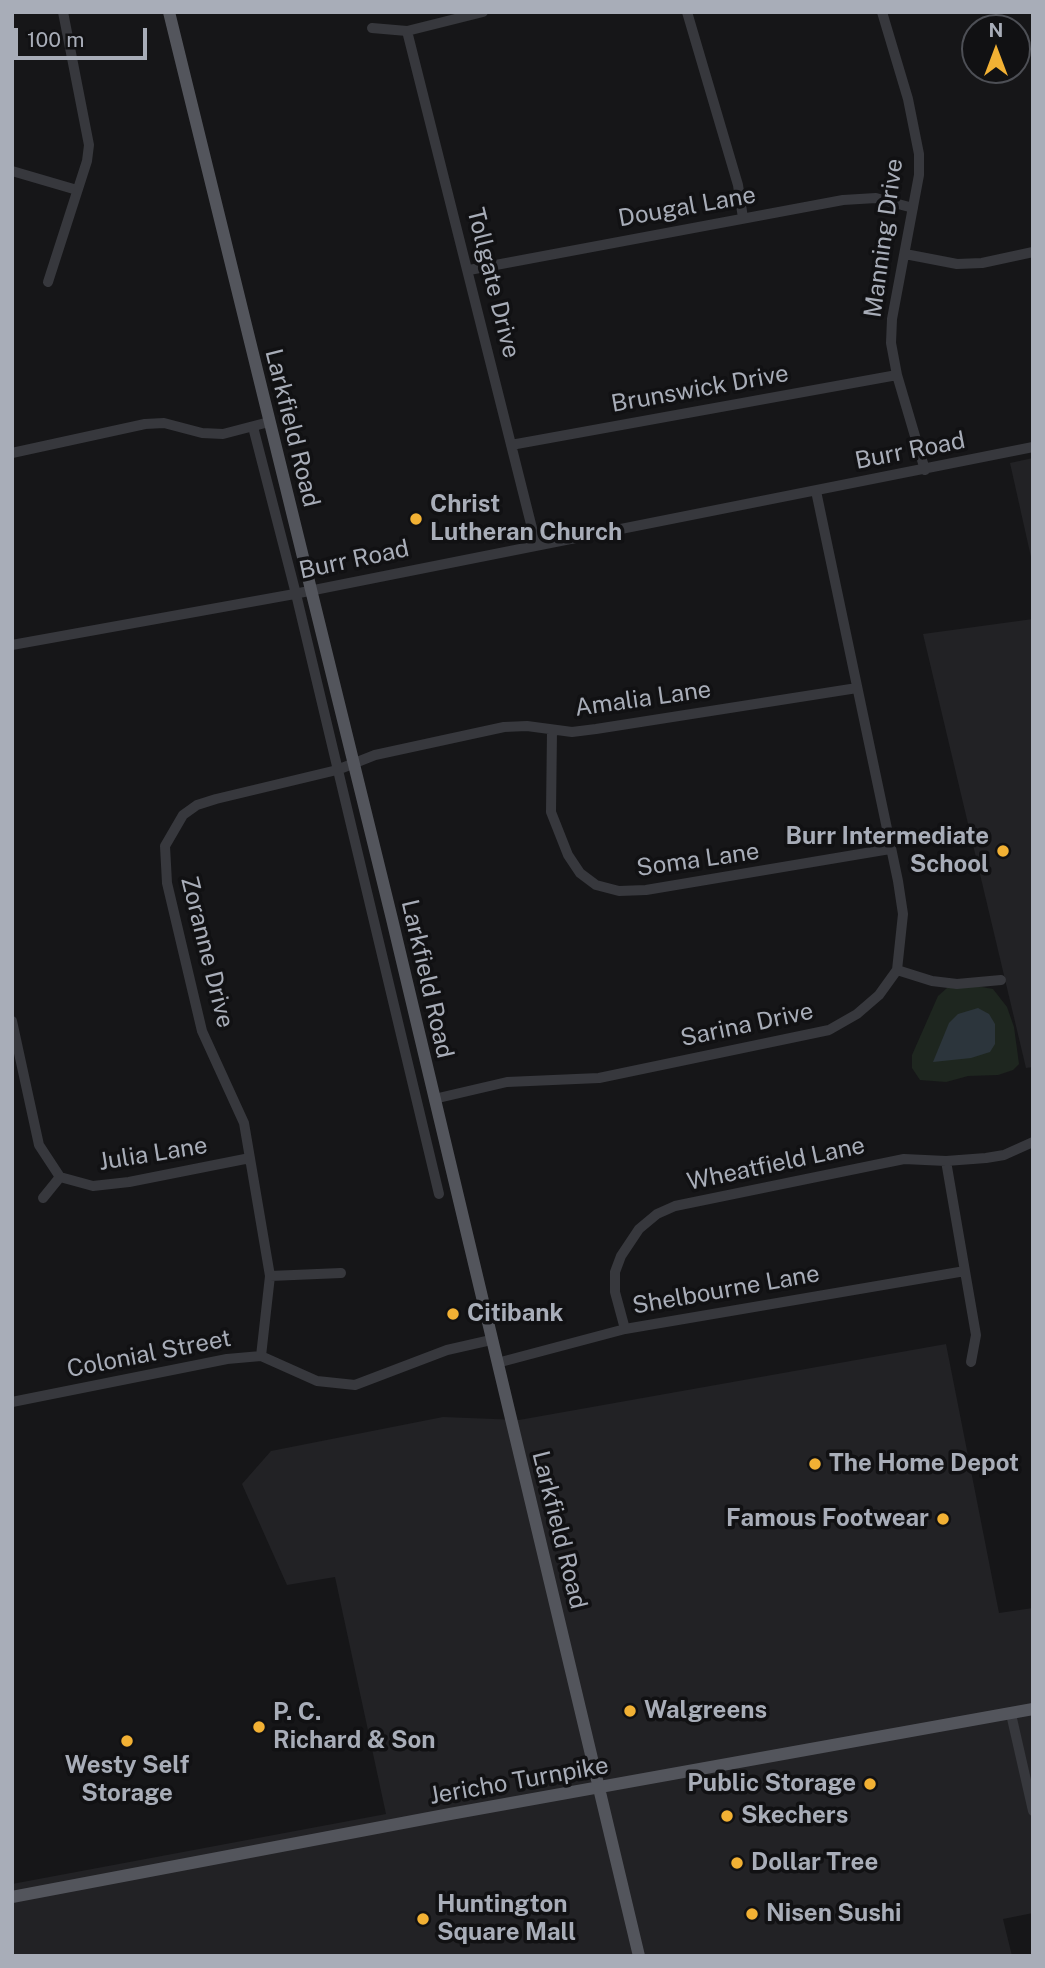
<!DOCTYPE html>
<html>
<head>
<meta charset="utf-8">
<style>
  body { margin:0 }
  #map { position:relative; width:1045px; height:1968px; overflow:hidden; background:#161618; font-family:"Public Sans",sans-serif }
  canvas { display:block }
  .frame { position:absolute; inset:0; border:14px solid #a8adb8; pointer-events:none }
  .north { position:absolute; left:961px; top:14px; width:70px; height:70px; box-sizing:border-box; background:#111113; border:2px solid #4d4f55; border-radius:50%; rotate:0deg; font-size:19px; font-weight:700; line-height:28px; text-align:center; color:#a8adb8 }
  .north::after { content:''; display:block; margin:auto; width:24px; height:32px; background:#f2b134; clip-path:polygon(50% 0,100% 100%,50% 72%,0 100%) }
  .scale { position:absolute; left:14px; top:28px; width:133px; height:32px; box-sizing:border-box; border:4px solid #a8adb8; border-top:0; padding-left:9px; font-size:21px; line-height:24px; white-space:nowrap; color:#a8adb8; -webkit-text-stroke:5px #111113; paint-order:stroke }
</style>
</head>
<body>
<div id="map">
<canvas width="1045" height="1968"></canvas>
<div class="frame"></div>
<div class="north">N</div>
<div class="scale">100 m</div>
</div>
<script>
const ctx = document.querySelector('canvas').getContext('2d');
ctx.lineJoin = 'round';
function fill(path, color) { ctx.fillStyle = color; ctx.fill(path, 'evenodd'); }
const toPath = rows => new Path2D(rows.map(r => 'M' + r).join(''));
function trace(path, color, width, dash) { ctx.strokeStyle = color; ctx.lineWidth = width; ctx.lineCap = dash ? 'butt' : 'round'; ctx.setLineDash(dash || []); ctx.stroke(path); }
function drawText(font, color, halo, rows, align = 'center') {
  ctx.font = font + ' "Public Sans",sans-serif'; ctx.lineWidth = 7; ctx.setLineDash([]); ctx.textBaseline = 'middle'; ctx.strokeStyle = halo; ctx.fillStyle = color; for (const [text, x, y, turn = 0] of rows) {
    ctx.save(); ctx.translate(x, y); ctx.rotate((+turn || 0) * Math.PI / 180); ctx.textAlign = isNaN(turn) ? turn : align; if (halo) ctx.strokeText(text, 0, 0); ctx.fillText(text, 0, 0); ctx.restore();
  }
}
fill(toPath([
  [1033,458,1033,566,1010,463],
  [1033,619,1033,1067,1026,1068,923,634],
  [946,1344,999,1613,1033,1608,1033,1913,1003,1919,1012,1956,12,1956,12,1884,386,1814,335,1577,287,1585,242,1484,271,1451,443,1417,519,1420]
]), '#222225');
fill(toPath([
  [976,986,993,989,1007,1007,1014,1027,1019,1064,1013,1070,998,1075,968,1076,946,1082,920,1080,912,1068,912,1055,938,996,947,988]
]), '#1e261f');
fill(toPath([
  [978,1008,989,1014,995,1024,995,1044,990,1052,971,1058,933,1062,949,1023,958,1014]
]), '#2c353c');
trace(toPath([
  [687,12,738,185,743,218],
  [882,12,908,99,919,154,919,175,892,319,891,343,897,375,925,470],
  [372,28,407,31,483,12],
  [407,31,536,544],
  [12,171,77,190],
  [905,254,957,264,982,263,1033,252],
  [469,270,843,200,876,198,913,208],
  [48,282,87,161,89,145,63,12],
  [253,427,296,594,439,1194],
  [511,445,897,375],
  [12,453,145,424,164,423,202,433,223,434,269,422],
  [12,645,289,595,1033,447],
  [552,731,551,812,568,855,580,873,596,885,619,891,646,890,890,849],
  [897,970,932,981,957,984,1001,980],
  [12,1021,39,1145,60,1177,93,1186,129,1182,250,1158],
  [434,1099,507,1082,599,1078,829,1030,857,1014,879,995,897,970,903,914,898,881,816,491],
  [946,1161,976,1335,971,1362],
  [43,1198,60,1177],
  [270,1276,341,1273],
  [625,1329,615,1292,615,1272,621,1256,639,1229,657,1214,675,1206,904,1159,946,1161,986,1158,1004,1155,1033,1142],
  [261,1356,270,1276,244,1123,202,1031,167,883,165,846,183,815,197,805,216,799,337,770,375,755,504,727,527,726,572,732,596,729,857,688],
  [497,1363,625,1329,965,1271],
  [12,1402,227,1359,261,1356,317,1381,355,1385,447,1350,491,1340],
  [1011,1714,1033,1811]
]), '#37383d', 10);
trace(toPath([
  [169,12,392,919,639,1956],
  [12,1897,450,1814,1033,1709]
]), '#53555c', 12);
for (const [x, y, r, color] of [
  [416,519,7,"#f2b134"],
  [1003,851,7,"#f2b134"],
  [453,1314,7,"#f2b134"],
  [815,1464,7,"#f2b134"],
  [943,1519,7,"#f2b134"],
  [630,1711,7,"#f2b134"],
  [259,1727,7,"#f2b134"],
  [127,1741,7,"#f2b134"],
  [870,1784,7,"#f2b134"],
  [727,1816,7,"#f2b134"],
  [737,1863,7,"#f2b134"],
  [752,1914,7,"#f2b134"],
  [423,1919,7,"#f2b134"]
]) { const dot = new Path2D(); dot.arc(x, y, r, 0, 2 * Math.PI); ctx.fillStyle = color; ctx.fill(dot); trace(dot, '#111113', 2.5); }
drawText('24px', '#a8adb8', '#111113', [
  ["Dougal Lane",687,207,-10],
  ["Manning Drive",884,238,-82],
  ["Tollgate Drive",493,283,76],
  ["Brunswick Drive",700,389,-10],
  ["Larkfield Road",292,428,76],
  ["Burr Road",910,451,-11],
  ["Burr Road",354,560,-12],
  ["Amalia Lane",643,699,-8],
  ["Soma Lane",698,860,-8],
  ["Zoranne Drive",207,952,76],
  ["Larkfield Road",427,979,77],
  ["Sarina Drive",747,1025,-12],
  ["Julia Lane",153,1154,-9],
  ["Wheatfield Lane",776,1164,-12],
  ["Shelbourne Lane",726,1290,-10],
  ["Colonial Street",149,1354,-11],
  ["Larkfield Road",559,1530,76],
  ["Jericho Turnpike",519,1781,-10]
]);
drawText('bold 24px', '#a8adb8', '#111113', [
  ["Christ",430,505],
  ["Lutheran Church",430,533],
  ["Burr Intermediate",989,837,"right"],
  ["School",989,865,"right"],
  ["Citibank",467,1314],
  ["The Home Depot",829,1464],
  ["Famous Footwear",929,1519,"right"],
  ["Walgreens",644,1711],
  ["P. C.",273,1713],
  ["Richard & Son",273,1741],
  ["Westy Self",127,1766,"center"],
  ["Storage",127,1794,"center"],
  ["Public Storage",856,1784,"right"],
  ["Skechers",741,1816],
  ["Dollar Tree",751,1863],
  ["Huntington",437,1905],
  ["Square Mall",437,1933],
  ["Nisen Sushi",766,1914]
], 'left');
</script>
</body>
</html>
